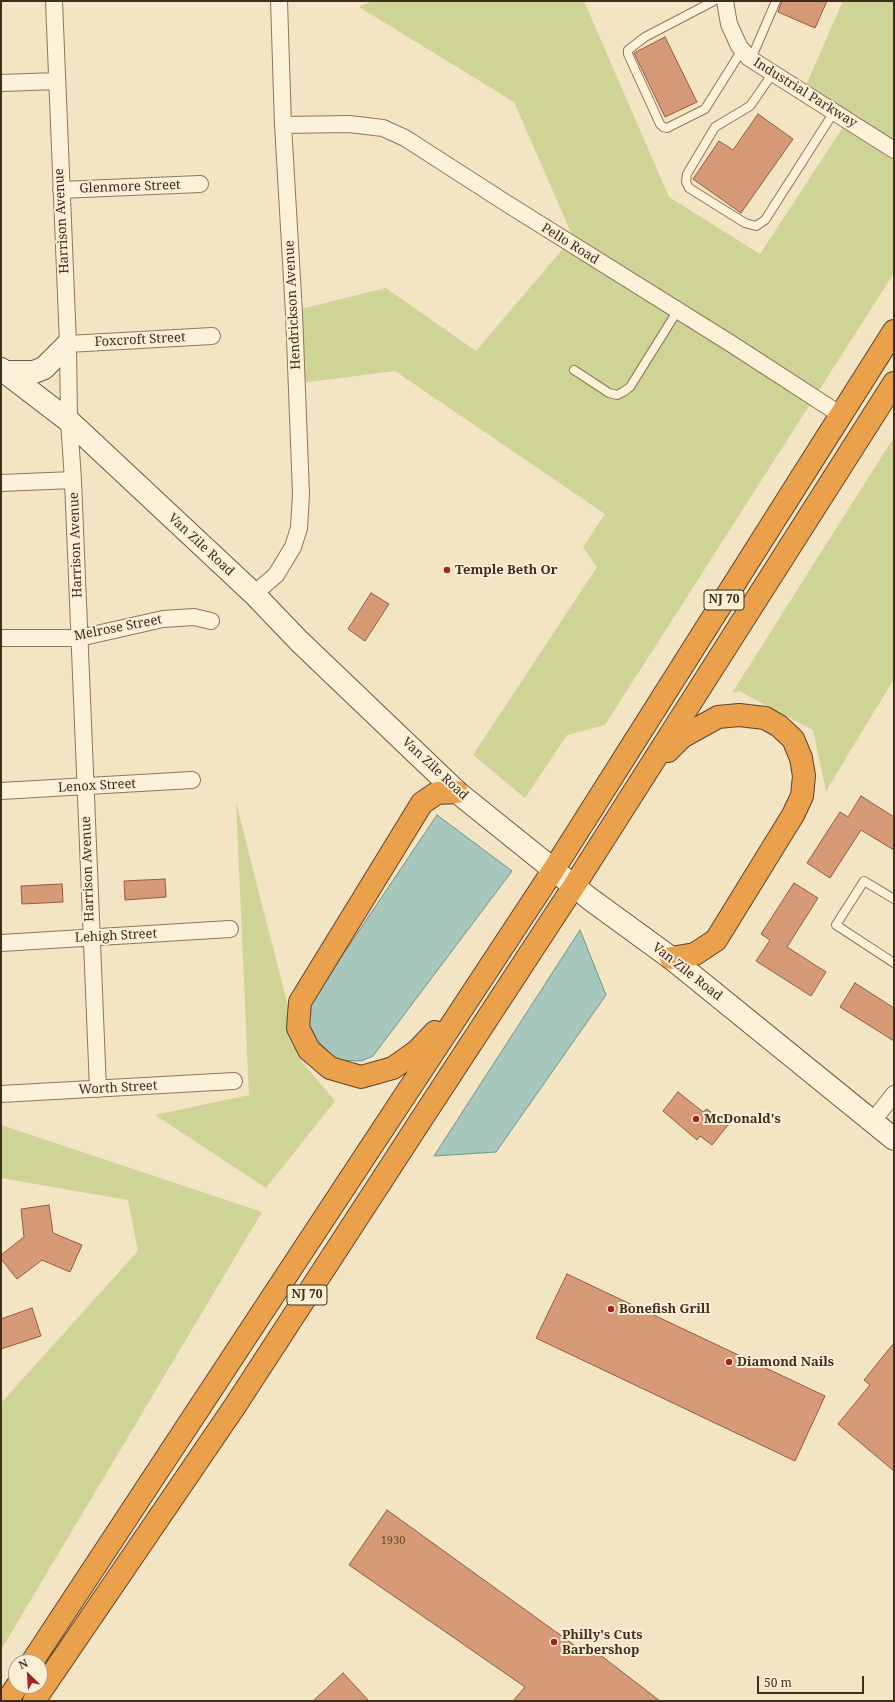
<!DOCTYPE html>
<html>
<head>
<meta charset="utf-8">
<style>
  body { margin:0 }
  #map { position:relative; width:895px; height:1702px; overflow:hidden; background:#f3e4c4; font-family:"Noto Serif",serif }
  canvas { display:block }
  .frame { position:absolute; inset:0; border:2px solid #3f2d1d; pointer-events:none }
  .north { position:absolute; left:8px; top:1654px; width:40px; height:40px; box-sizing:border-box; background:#faeed5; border:1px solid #afa18b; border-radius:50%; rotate:335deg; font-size:11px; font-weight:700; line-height:16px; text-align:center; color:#3f2d1d }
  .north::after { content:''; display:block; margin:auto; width:14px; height:18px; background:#a72025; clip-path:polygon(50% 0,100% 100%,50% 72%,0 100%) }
  .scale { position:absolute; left:757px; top:1676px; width:107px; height:18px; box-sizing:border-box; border:2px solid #3f2d1d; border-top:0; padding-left:5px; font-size:12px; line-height:14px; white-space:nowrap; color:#3f2d1d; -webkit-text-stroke:3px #faeed5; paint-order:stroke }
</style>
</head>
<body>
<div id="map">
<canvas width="895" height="1702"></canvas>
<div class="frame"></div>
<div class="north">N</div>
<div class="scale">50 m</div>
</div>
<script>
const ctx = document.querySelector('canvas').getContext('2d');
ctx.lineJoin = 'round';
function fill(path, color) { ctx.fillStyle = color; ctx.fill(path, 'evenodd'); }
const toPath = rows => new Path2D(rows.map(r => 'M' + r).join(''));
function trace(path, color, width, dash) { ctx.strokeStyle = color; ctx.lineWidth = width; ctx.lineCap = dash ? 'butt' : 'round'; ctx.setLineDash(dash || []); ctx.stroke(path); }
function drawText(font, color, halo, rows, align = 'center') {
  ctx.font = font + ' "Noto Serif",serif'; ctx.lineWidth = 4; ctx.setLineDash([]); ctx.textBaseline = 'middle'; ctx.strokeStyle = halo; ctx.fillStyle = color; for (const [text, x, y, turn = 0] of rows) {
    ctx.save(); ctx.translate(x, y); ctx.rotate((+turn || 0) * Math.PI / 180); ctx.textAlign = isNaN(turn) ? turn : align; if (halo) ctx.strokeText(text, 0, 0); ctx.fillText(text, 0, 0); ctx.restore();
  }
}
fill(toPath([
  [372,1,584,1,669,197,760,254,847,121,803,92,843,1,894,1,894,273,605,725,567,735,525,798,473,755,597,567,583,547,605,514,395,371,301,383,297,310,386,288,476,351,573,237,514,102,359,7],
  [894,437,894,679,826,791,813,730,739,691,732,693],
  [236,802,302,1062,335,1101,266,1188,155,1115,249,1095],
  [1,1125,262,1212,1,1650,1,1403,138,1251,128,1200,1,1178]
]), '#ced396');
const water = toPath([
  [437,815,512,871,373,1056,361,1061,337,1060,318,1041,308,1022,311,1002,437,815],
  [580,930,606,995,496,1152,434,1156,580,930]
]);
fill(water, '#a7c6bc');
trace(water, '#6c968a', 1);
const building = toPath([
  [782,1,827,1,815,28,778,12,782,1],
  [665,37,697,102,665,117,634,53,665,37],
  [758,114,793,139,741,213,693,179,719,141,733,150,758,114],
  [371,593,389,604,365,641,348,629,371,593],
  [861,796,894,817,894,850,861,830,830,878,807,863,840,812,848,817,861,796],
  [165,879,166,897,125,900,124,881,165,879],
  [794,883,818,898,787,947,826,972,811,996,756,961,770,940,761,934,794,883],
  [62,884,63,902,22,904,21,886,62,884],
  [855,983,894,1008,894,1041,840,1007,855,983],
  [678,1092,703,1112,707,1109,728,1125,712,1145,700,1136,697,1140,663,1111,678,1092],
  [49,1205,53,1233,82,1245,70,1272,42,1260,17,1279,1,1259,1,1255,24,1237,21,1209,49,1205],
  [567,1274,825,1396,795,1461,536,1338,567,1274],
  [32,1308,41,1336,1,1349,1,1319,32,1308],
  [894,1343,894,1471,838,1424,870,1385,864,1380,894,1343],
  [387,1510,581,1650,586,1644,660,1701,513,1701,525,1687,349,1565,387,1510],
  [343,1673,369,1701,313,1701,343,1673]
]);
fill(building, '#d69b76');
trace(building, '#935b3b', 1);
const lane = toPath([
  [714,1,645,37,628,50,628,54,660,124,663,127,667,128,705,109,742,50],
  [751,59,776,1],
  [773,73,750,106,715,127,687,174,686,182,689,188,745,223,756,226,765,220,834,112],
  [574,370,609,393,617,395,623,392,630,387,678,310],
  [894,899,864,881,836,925,894,963]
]);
const street = toPath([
  [54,1,68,344,69,421,73,480,98,1089],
  [725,1,729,24,739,46,749,58,894,150],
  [1,83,57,81],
  [283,125,349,124,383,128,405,138,506,203,730,343,841,415],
  [61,190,200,184],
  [68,344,212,336],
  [1,483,73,480],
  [254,594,276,575,293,547,299,528,301,494,294,313,283,125,279,1],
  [1,638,79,638,163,619,194,617,211,621],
  [1,791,192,780],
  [1,943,230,929],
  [1,1094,234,1081],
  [872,1122,894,1094]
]);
const secondary = toPath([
  [1,369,69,421,254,594,299,641,457,792,590,899,671,958,894,1139],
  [6,372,34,372,44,368,68,344]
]);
const highway = toPath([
  [668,751,682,737,718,717,739,715,765,718,779,726,793,739,801,758,804,776,802,796,793,815,716,940,695,954,671,958],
  [435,1032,417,1051,393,1068,361,1077,330,1068,309,1050,298,1028,300,1002,422,803,437,793,457,792],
  [32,1662,554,869,894,331],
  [7,1701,17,1686],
  [34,1701,235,1406,417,1126,574,886,894,383]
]);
trace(lane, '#917558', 10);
trace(street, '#917558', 18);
trace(secondary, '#73563b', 24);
trace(highway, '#5e422c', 24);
trace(lane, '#fcf1d9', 8);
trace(street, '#fcf1d9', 16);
trace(secondary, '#fcf1d9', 22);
trace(highway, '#eba14c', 22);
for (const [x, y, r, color] of [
  [447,570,4,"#a72025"],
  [696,1119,4,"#a72025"],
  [611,1309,4,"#a72025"],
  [729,1362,4,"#a72025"],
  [554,1642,4,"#a72025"]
]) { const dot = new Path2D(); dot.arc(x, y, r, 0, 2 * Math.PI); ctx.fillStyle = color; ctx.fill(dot); trace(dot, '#faeed5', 1.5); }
drawText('11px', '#654833', null, [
  ["1930",393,1541]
]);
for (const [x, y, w] of [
  [724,600,40],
  [307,1295,40]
]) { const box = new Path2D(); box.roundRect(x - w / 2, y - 10, w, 20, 3); ctx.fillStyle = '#faeed5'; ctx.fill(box); trace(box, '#3f2d1d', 1); }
drawText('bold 12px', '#3f2d1d', null, [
  ["NJ 70",724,600],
  ["NJ 70",307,1295]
]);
drawText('13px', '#3f2d1d', '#faeed5', [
  ["Industrial Parkway",805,93,32],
  ["Glenmore Street",130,187,-2],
  ["Harrison Avenue",62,221,-93],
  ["Pello Road",570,244,32],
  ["Hendrickson Avenue",293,305,-93],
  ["Foxcroft Street",140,340,-3],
  ["Harrison Avenue",76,545,-92],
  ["Van Zile Road",201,545,43],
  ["Melrose Street",118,628,-11],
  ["Van Zile Road",435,769,43],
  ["Lenox Street",97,786,-3],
  ["Harrison Avenue",88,869,-92],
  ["Lehigh Street",116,936,-3],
  ["Van Zile Road",687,972,38],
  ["Worth Street",118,1088,-3]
]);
drawText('bold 13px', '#3f2d1d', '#faeed5', [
  ["Temple Beth Or",455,570],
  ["McDonald's",704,1119],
  ["Bonefish Grill",619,1309],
  ["Diamond Nails",737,1362],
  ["Philly's Cuts",562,1635],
  ["Barbershop",562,1650]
], 'left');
</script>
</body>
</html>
